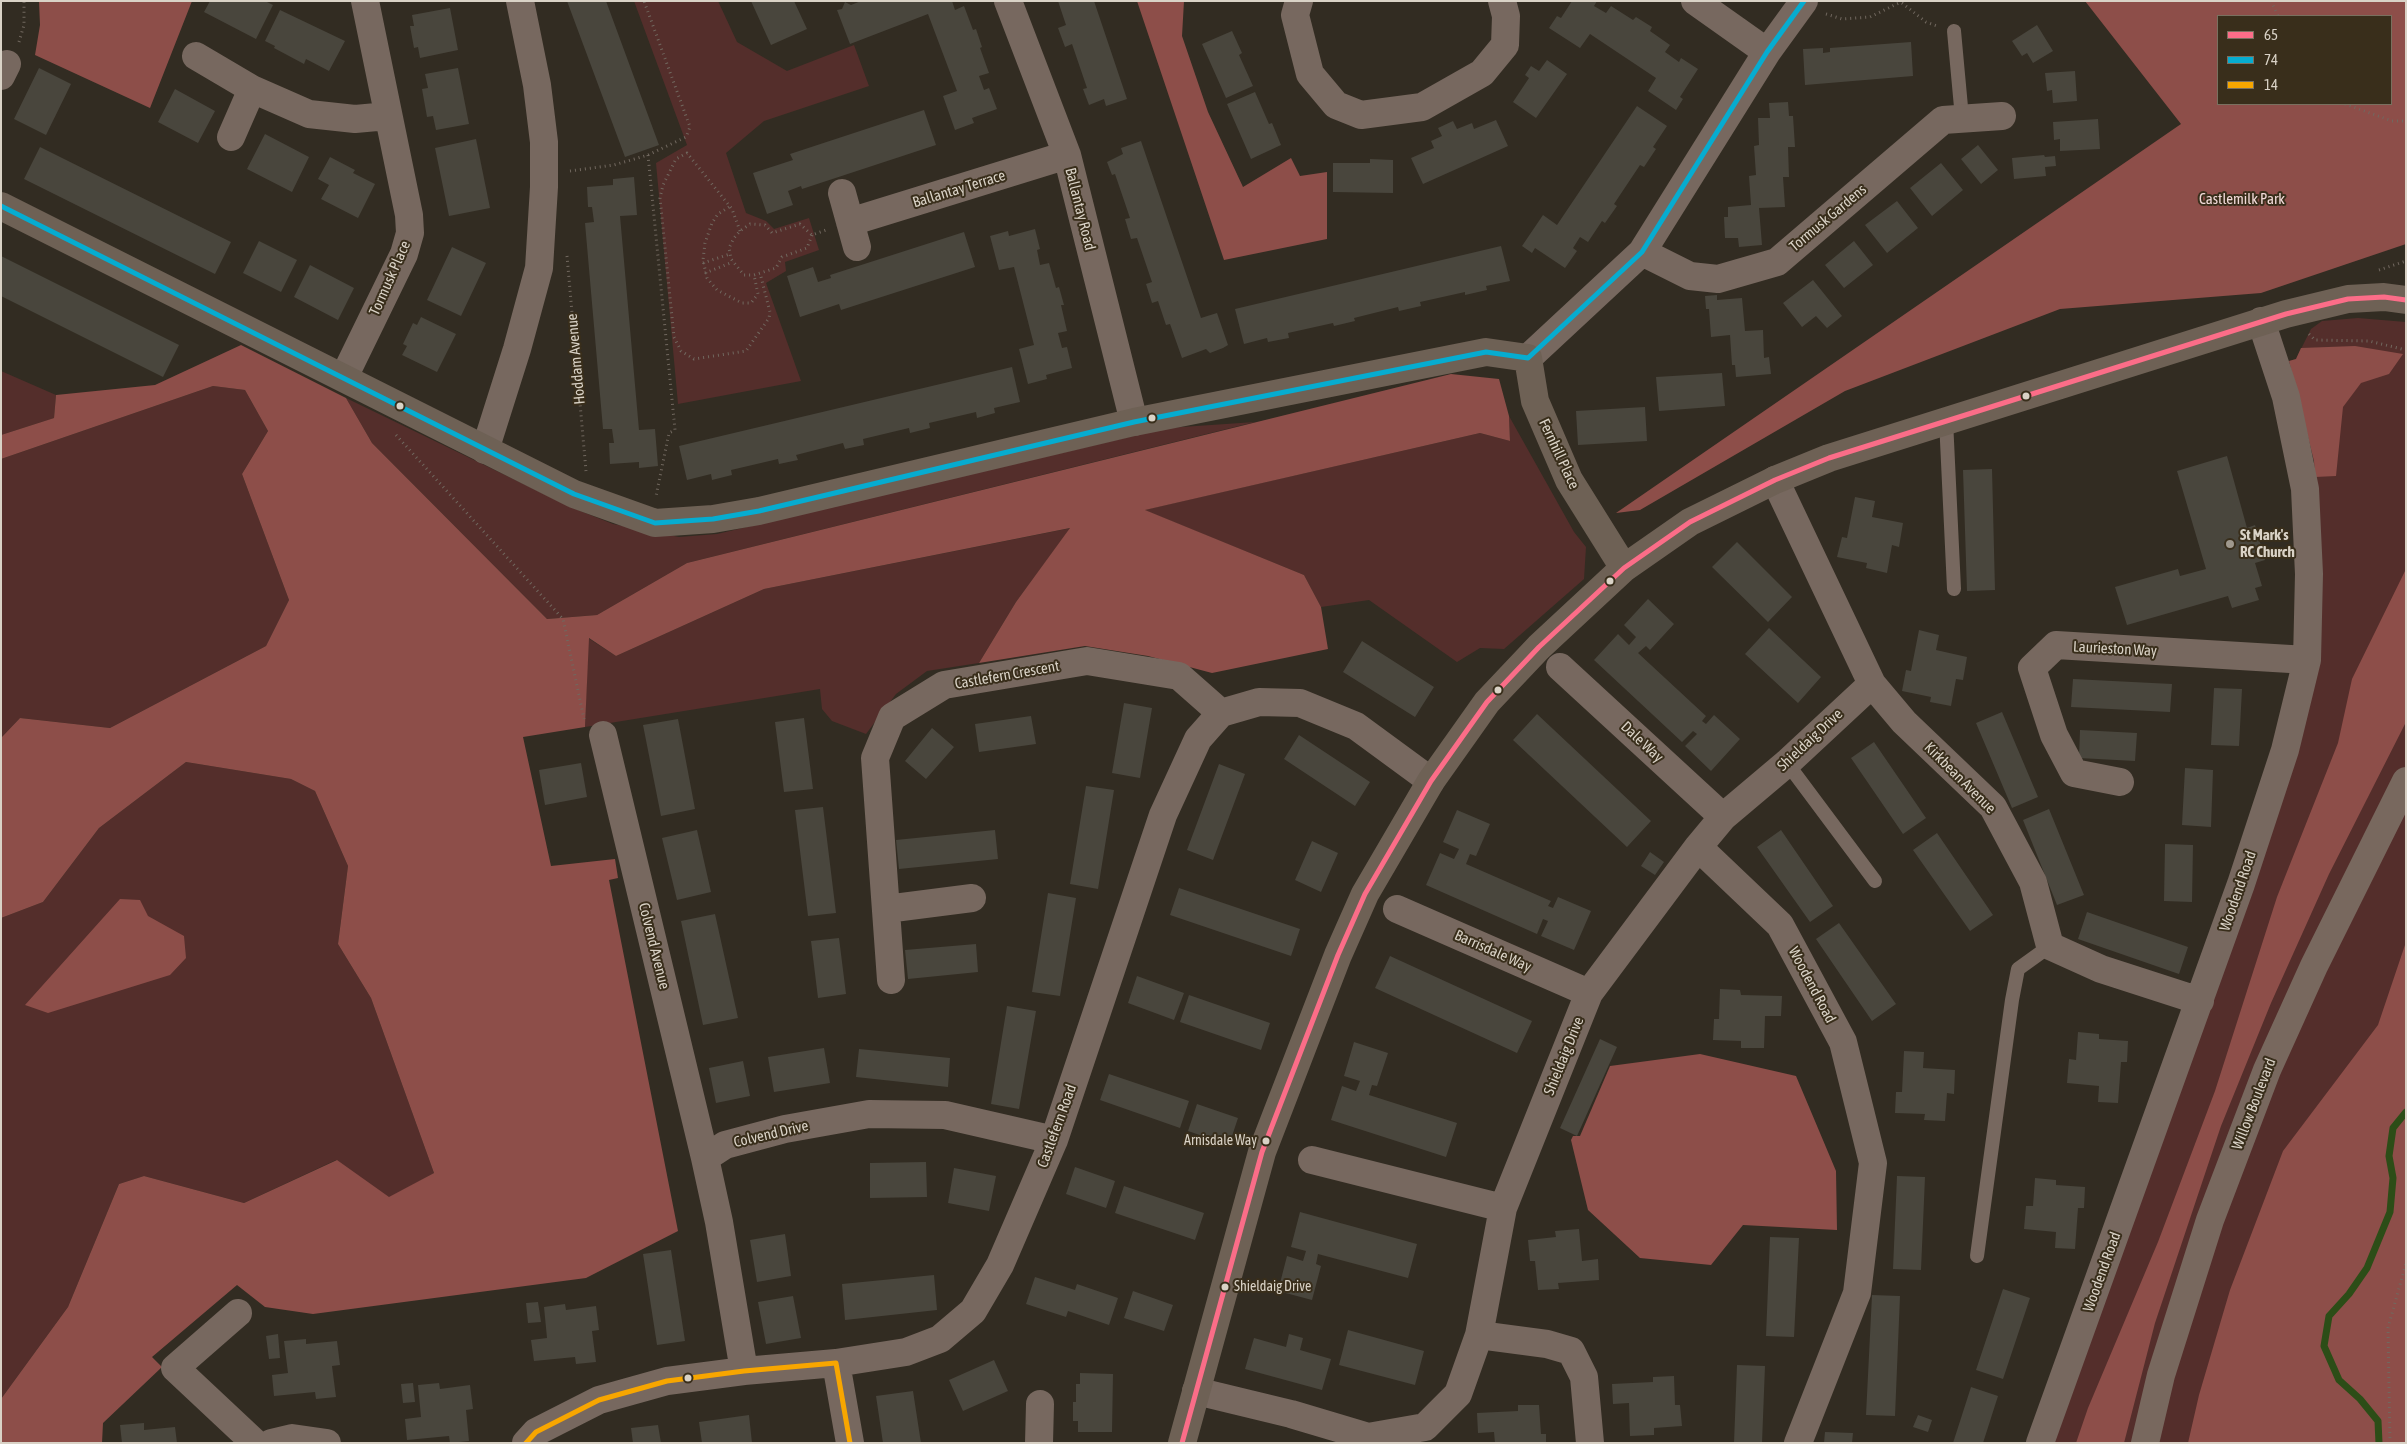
<!DOCTYPE html>
<html>
<head>
<meta charset="utf-8">
<style>
  body { margin:0 }
  #map { position:relative; width:2407px; height:1444px; overflow:hidden; background:#322c22; font-family:"Asap Condensed",sans-serif }
  canvas { display:block }
  .frame { position:absolute; inset:0; border:2px solid #d9d2c6; pointer-events:none }
  .legend { position:absolute; left:2217px; top:15px; width:175px; height:90px; box-sizing:border-box; background:#392e1b; border:1px solid #79705f; margin:0; padding:6px 9px; list-style:none; font-size:15px; color:#d9d2c6 }
  .legend li { display:flex; align-items:center; gap:10px; height:25px }
  .legend b { width:25px; border:1px solid #79705f }
</style>
</head>
<body>
<div id="map">
<canvas width="2407" height="1444"></canvas>
<div class="frame"></div>
<ul class="legend">
<li><b style="height:6px;background:#fb6d88"></b>65</li>
<li><b style="height:6px;background:#06acd0"></b>74</li>
<li><b style="height:6px;background:#f7a600"></b>14</li>
</ul>
</div>
<script>
const ctx = document.querySelector('canvas').getContext('2d');
ctx.lineJoin = 'round';
function fill(path, color) { ctx.fillStyle = color; ctx.fill(path, 'evenodd'); }
const toPath = rows => new Path2D(rows.map(r => 'M' + r).join(''));
function trace(path, color, width, dash) { ctx.strokeStyle = color; ctx.lineWidth = width; ctx.lineCap = dash ? 'butt' : 'round'; ctx.setLineDash(dash || []); ctx.stroke(path); }
function drawText(font, color, halo, rows, align = 'center') {
  ctx.font = font + ' "Asap Condensed",sans-serif'; ctx.lineWidth = 4; ctx.setLineDash([]); ctx.textBaseline = 'middle'; ctx.strokeStyle = halo; ctx.fillStyle = color; for (const [text, x, y, turn = 0] of rows) {
    ctx.save(); ctx.translate(x, y); ctx.rotate((+turn || 0) * Math.PI / 180); ctx.textAlign = isNaN(turn) ? turn : align; if (halo) ctx.strokeText(text, 0, 0); ctx.fillText(text, 0, 0); ctx.restore();
  }
}
fill(toPath([
  [634,1,718,1,737,42,787,71,854,45,869,86,764,121,726,153,746,213,766,221,774,229,809,218,819,250,785,262,786,271,766,283,801,381,678,404,656,163,687,145],
  [2358,318,2406,322,2406,1443,2054,1443,2267,836,2320,531,2314,461,2289,361,2296,359,2311,329,2322,321],
  [1,371,56,395,54,418,1,435],
  [213,386,245,390,268,431,242,474,289,600,266,646,110,728,20,718,1,738,1,459],
  [346,398,573,508,613,524,679,537,717,534,1167,428,1255,422,687,563,597,615,547,619,372,443],
  [1509,416,1574,532,1586,547,1584,579,1504,649,1480,648,1457,662,1369,600,1321,607,1304,575,1144,510,1480,433,1510,441],
  [1071,528,1016,602,979,663,927,671,896,694,866,734,832,721,822,709,820,689,585,727,588,638,616,656,764,589],
  [186,762,291,779,315,791,348,866,338,944,371,998,434,1173,389,1198,336,1160,244,1203,144,1176,119,1184,68,1307,1,1399,1,918,43,902,99,828]
]), '#542e2b');
fill(toPath([
  [39,1,192,1,150,108,35,55,40,25],
  [1137,1,1184,1,1182,36,1208,112,1243,187,1291,158,1300,176,1327,172,1327,239,1224,260],
  [2085,1,2406,1,2406,244,2261,293,2060,309,1845,391,1640,510,1616,513,2181,124],
  [2391,16,2391,104,2218,104,2218,16],
  [241,345,346,398,372,443,547,619,597,615,687,563,1451,374,1499,379,1509,416,1510,441,1480,433,1145,510,1304,575,1321,607,1328,649,1212,673,1148,656,1085,646,979,663,1016,602,1070,528,764,589,616,656,589,638,585,727,523,737,551,866,615,859,618,878,609,880,678,1231,586,1278,313,1314,265,1307,237,1285,152,1357,162,1367,103,1423,102,1443,1,1443,1,1399,68,1307,119,1184,144,1176,244,1203,337,1160,389,1197,434,1173,371,998,338,944,348,866,315,791,291,779,186,762,99,828,43,902,1,918,1,738,20,718,110,728,266,646,289,600,242,474,268,431,245,390,213,386,1,459,1,435,54,418,56,395,155,385],
  [2355,346,2403,354,2389,374,2361,383,2343,407,2336,476,2315,477,2314,461,2289,361,2296,359,2301,348],
  [2406,569,2406,722,2329,874,2271,1003,2221,1126,2155,1323,2124,1443,2076,1443,2088,1408,2158,1242,2215,1091,2277,897,2338,743,2352,679],
  [120,899,140,900,148,916,184,936,186,958,170,975,48,1013,25,1005],
  [2406,942,2406,1443,2188,1443,2199,1395,2230,1290,2283,1151,2378,1025],
  [1700,1054,1796,1076,1836,1171,1837,1230,1743,1225,1711,1265,1640,1258,1588,1210,1571,1140,1573,1136,1580,1136,1610,1066]
]), '#8d4e49');
trace(toPath([
  [2379,1443,2378,1421,2360,1399,2339,1380,2324,1346,2329,1316,2349,1294,2367,1268,2390,1212,2393,1178,2389,1156,2393,1128,2406,1112]
]), '#2c4d17', 7);
fill(toPath([
  [210,1,265,1,273,5,256,39,204,12],
  [567,1,606,1,659,145,625,157],
  [751,1,794,1,807,29,771,45],
  [861,1,952,1,955,10,964,6,973,30,976,29,982,47,980,48,989,73,979,76,984,90,989,88,997,109,972,118,974,123,955,130,943,96,957,91,928,14,850,44,837,10,842,9,845,2,851,5],
  [1058,1,1094,1,1127,99,1106,106,1104,99,1089,105,1083,89,1087,88,1072,44,1065,47,1058,28,1066,25],
  [1572,1,1597,1,1594,6,1606,13,1611,6,1633,20,1636,17,1652,27,1650,31,1670,45,1665,52,1679,62,1681,58,1698,69,1680,97,1683,99,1676,110,1648,91,1656,78,1590,34,1580,48,1549,28,1557,16,1561,18],
  [450,8,458,50,420,58,418,47,414,48,410,26,414,26,412,15],
  [280,10,345,41,329,71,306,59,304,64,274,48,275,46,265,41],
  [2037,25,2053,51,2033,63,2027,53,2022,56,2012,41],
  [1232,31,1242,53,1239,55,1253,86,1226,98,1202,44],
  [1911,42,1913,76,1805,85,1803,49,1823,48,1823,53,1830,52,1830,48],
  [1547,60,1567,74,1536,118,1513,102,1529,78,1525,75,1531,66,1539,71],
  [39,68,71,84,46,135,14,119],
  [458,68,469,124,436,130,433,116,427,117,422,89,428,88,425,74],
  [2075,71,2077,101,2053,103,2052,90,2047,91,2045,73],
  [175,89,215,111,198,143,158,122],
  [1255,92,1269,124,1272,123,1281,145,1251,159,1227,104],
  [1788,102,1789,116,1793,116,1795,147,1788,147,1789,177,1783,177,1785,207,1759,208,1762,245,1739,247,1738,238,1725,238,1724,217,1728,217,1728,207,1751,205,1749,176,1756,175,1754,146,1759,145,1758,118,1770,118,1769,103],
  [1637,106,1667,126,1653,147,1656,149,1644,167,1640,165,1614,204,1617,206,1605,223,1602,221,1588,242,1580,237,1573,248,1577,251,1565,268,1535,248,1532,253,1522,246,1543,215,1557,225],
  [924,110,936,145,802,189,801,186,788,191,793,205,767,214,753,173,793,160,790,154],
  [2098,119,2100,149,2060,151,2060,139,2054,140,2053,122],
  [1496,120,1508,146,1423,184,1411,158,1434,148,1431,141,1442,136,1438,128,1453,121,1457,129,1472,123,1474,129],
  [265,134,309,157,292,192,247,169],
  [476,139,490,208,449,216,435,148],
  [1141,141,1201,318,1217,313,1228,345,1223,348,1210,353,1206,349,1182,358,1170,324,1166,325,1158,301,1152,303,1146,284,1152,282,1137,238,1131,239,1125,219,1130,218,1115,174,1112,175,1107,162,1123,154,1121,148],
  [1978,145,1998,170,1981,184,1961,159],
  [40,147,231,242,215,274,24,179],
  [2044,155,2045,157,2055,156,2056,166,2045,167,2046,176,2014,179,2012,158],
  [330,157,355,170,353,173,375,184,358,218,321,199,329,185,318,179],
  [1370,159,1393,160,1393,193,1333,192,1333,163,1370,163],
  [1941,163,1963,190,1932,216,1910,188],
  [634,177,637,215,620,216,639,430,655,429,658,466,639,468,639,462,610,464,609,443,614,443,612,429,603,429,585,223,594,222,592,207,588,207,587,187,613,185,613,179],
  [1897,201,1918,228,1887,253,1865,225],
  [1035,229,1040,249,1037,250,1040,265,1049,263,1056,288,1059,287,1064,305,1061,305,1067,331,1058,333,1062,348,1067,347,1072,368,1046,375,1047,379,1028,384,1019,349,1034,345,1014,267,999,270,990,236,1008,231,1009,236],
  [964,232,975,267,841,310,839,304,800,317,787,276,813,267,818,282,831,278,830,275],
  [259,241,297,260,281,292,243,273],
  [1854,241,1873,265,1844,288,1825,265],
  [1501,246,1510,281,1486,286,1487,290,1465,295,1465,292,1420,302,1421,306,1399,311,1398,307,1354,318,1355,321,1334,326,1333,323,1288,333,1289,338,1268,342,1267,338,1244,344,1235,309],
  [452,247,486,263,461,316,427,300],
  [1,256,179,345,163,377,1,296],
  [310,265,354,288,338,320,294,297],
  [1813,280,1842,316,1827,328,1816,316,1802,327,1783,303],
  [1717,295,1717,300,1742,298,1745,331,1763,330,1764,358,1769,357,1771,374,1736,377,1735,365,1732,365,1730,335,1711,337,1709,309,1706,309,1705,296],
  [421,317,456,334,437,372,402,355,407,346,403,344,413,323,417,325],
  [1012,367,1020,402,994,408,995,413,977,418,976,412,929,423,930,428,910,433,909,428,863,439,864,445,845,449,843,443,796,455,798,460,779,464,778,459,731,470,732,475,712,480,711,474,687,480,679,446],
  [1722,373,1725,406,1659,411,1656,377],
  [1645,407,1647,441,1578,445,1576,411],
  [2227,456,2247,528,2255,525,2265,560,2255,563,2262,586,2255,588,2259,600,2232,608,2228,596,2127,625,2115,587,2178,569,2180,576,2206,569,2177,471],
  [1992,469,1995,590,1967,591,1963,470],
  [1855,497,1875,501,1872,517,1903,523,1899,547,1892,545,1887,573,1866,568,1867,563,1837,557,1842,537,1847,538],
  [1737,542,1792,597,1768,622,1712,567],
  [1648,599,1674,624,1650,650,1646,646,1638,653,1706,716,1702,721,1706,724,1714,715,1740,739,1711,771,1685,746,1697,734,1693,731,1682,742,1594,660,1618,634,1629,645,1636,637,1624,625],
  [1769,628,1821,677,1798,703,1745,654],
  [1919,630,1939,635,1936,650,1967,657,1963,680,1956,679,1951,706,1930,702,1931,697,1902,691,1906,670,1911,671],
  [1362,641,1434,687,1415,717,1343,672],
  [2073,679,2172,684,2170,712,2071,707],
  [2214,688,2242,689,2239,746,2211,745],
  [1124,703,1152,708,1140,778,1112,773],
  [2002,712,2038,797,2012,808,1976,723],
  [1537,714,1651,821,1627,847,1513,740],
  [1031,716,1036,744,979,752,975,724],
  [804,718,813,789,784,792,775,722],
  [678,719,695,809,661,816,643,725],
  [932,728,954,747,926,779,905,761],
  [2080,730,2137,733,2135,761,2079,758],
  [1299,735,1370,782,1355,806,1284,759],
  [1874,742,1926,818,1903,834,1851,758],
  [581,763,587,797,545,805,539,770],
  [1219,764,1245,774,1213,860,1187,850],
  [2185,768,2213,770,2211,827,2182,825],
  [1086,786,1114,790,1098,889,1070,884],
  [823,807,836,913,808,916,795,810],
  [2049,809,2084,895,2057,905,2023,820],
  [1457,810,1490,824,1476,856,1470,854,1466,864,1551,901,1548,906,1553,908,1558,897,1591,911,1574,950,1541,936,1548,921,1543,919,1537,934,1426,885,1440,853,1454,859,1459,849,1443,842],
  [697,830,711,892,677,900,662,838],
  [995,830,998,859,899,869,896,840],
  [1781,830,1833,906,1810,922,1757,847],
  [1937,833,1993,915,1970,931,1913,850],
  [1312,841,1338,853,1321,892,1295,880],
  [2165,844,2193,845,2192,902,2164,901],
  [1650,852,1664,862,1655,875,1641,866],
  [1179,888,1300,929,1291,956,1170,915],
  [1048,893,1076,898,1060,996,1032,992],
  [2087,912,2188,947,2179,974,2078,939],
  [715,914,738,1018,703,1025,681,921],
  [1839,923,1896,1004,1872,1021,1816,939],
  [839,938,846,994,818,998,811,941],
  [976,944,978,972,908,979,905,950],
  [1390,956,1532,1021,1517,1053,1375,988],
  [1137,976,1184,993,1174,1020,1128,1003],
  [1720,989,1740,990,1741,995,1782,996,1781,1016,1765,1016,1764,1048,1741,1048,1741,1041,1713,1040,1714,1019,1719,1019],
  [1189,995,1270,1023,1261,1050,1180,1022],
  [1007,1006,1036,1011,1019,1109,991,1104],
  [2078,1032,2099,1034,2099,1039,2128,1041,2127,1062,2121,1062,2118,1103,2098,1102,2099,1086,2067,1083,2069,1059,2076,1060],
  [1600,1039,1617,1047,1577,1136,1560,1128],
  [1354,1042,1388,1053,1377,1086,1372,1085,1369,1095,1457,1123,1446,1157,1331,1120,1342,1086,1356,1091,1360,1081,1344,1076],
  [824,1048,830,1083,774,1092,768,1057],
  [859,1049,950,1058,948,1087,856,1077],
  [1904,1051,1924,1052,1923,1068,1955,1070,1954,1094,1947,1093,1945,1121,1924,1120,1925,1114,1895,1113,1896,1092,1902,1092],
  [743,1061,750,1096,716,1103,709,1068],
  [1109,1074,1189,1101,1180,1128,1100,1100],
  [1197,1104,1238,1118,1229,1145,1188,1131],
  [926,1162,927,1197,870,1198,870,1163],
  [1075,1167,1115,1181,1106,1208,1066,1194],
  [954,1168,996,1176,989,1211,948,1203],
  [1897,1176,1925,1177,1921,1270,1893,1269],
  [2035,1178,2056,1180,2056,1185,2085,1187,2084,1208,2078,1208,2075,1249,2055,1248,2056,1232,2024,1229,2026,1206,2033,1206],
  [1124,1186,1204,1213,1195,1240,1115,1213],
  [1300,1212,1417,1244,1408,1278,1318,1254,1316,1264,1321,1266,1312,1300,1278,1291,1287,1256,1303,1261,1306,1251,1291,1247],
  [1579,1229,1582,1261,1598,1259,1599,1280,1558,1283,1559,1289,1538,1290,1535,1261,1530,1261,1528,1240,1556,1237,1555,1231],
  [785,1234,791,1276,757,1282,750,1240],
  [1770,1237,1799,1238,1794,1337,1766,1336],
  [671,1250,685,1341,657,1345,643,1254],
  [934,1275,937,1310,845,1320,842,1284],
  [1035,1277,1075,1290,1077,1284,1118,1298,1109,1325,1068,1311,1066,1317,1026,1304],
  [2003,1289,2030,1298,2003,1379,1976,1370],
  [1133,1291,1173,1305,1164,1331,1124,1318],
  [1872,1295,1900,1296,1895,1416,1866,1415],
  [793,1296,801,1338,766,1344,758,1302],
  [538,1302,541,1322,528,1323,526,1303],
  [565,1304,566,1310,596,1306,599,1330,592,1331,596,1362,576,1364,575,1357,534,1361,531,1340,547,1338,544,1307],
  [1348,1330,1424,1351,1415,1385,1339,1365],
  [278,1334,280,1358,269,1359,266,1336],
  [1289,1334,1303,1338,1300,1350,1331,1359,1322,1390,1245,1369,1254,1338,1286,1347],
  [306,1339,306,1344,337,1341,340,1365,332,1366,336,1397,316,1399,315,1392,274,1396,272,1375,288,1373,284,1341],
  [994,1360,1008,1391,963,1411,949,1380],
  [1737,1365,1765,1366,1762,1443,1734,1443],
  [1080,1373,1113,1374,1112,1432,1078,1432,1078,1421,1073,1421,1073,1402,1076,1402,1076,1384,1080,1384],
  [1674,1376,1675,1405,1680,1405,1682,1426,1654,1428,1654,1435,1630,1436,1629,1403,1613,1404,1612,1384,1653,1382,1653,1377],
  [413,1383,415,1402,403,1403,401,1384],
  [439,1383,440,1389,470,1385,473,1409,466,1410,469,1441,450,1443,449,1436,407,1440,405,1419,421,1417,418,1385],
  [1971,1387,1998,1396,1983,1443,1953,1443],
  [913,1391,921,1443,883,1443,876,1396],
  [1518,1405,1539,1405,1541,1434,1546,1434,1546,1443,1495,1443,1494,1432,1478,1433,1477,1413,1518,1411],
  [749,1415,752,1443,702,1443,699,1422],
  [1918,1415,1932,1420,1928,1432,1913,1427],
  [144,1423,144,1430,175,1427,177,1443,122,1443,120,1425],
  [658,1425,661,1443,633,1443,631,1428],
  [1825,1432,1853,1433,1852,1443,1824,1443]
]), '#49463d');
trace(toPath([
  [2271,1,2278,16],
  [1902,3,1926,22,1937,26],
  [1826,14,1842,19,1870,17,1903,1],
  [19,42,24,25,24,1],
  [2345,104,2392,121,2406,121],
  [648,155,675,430,669,433,656,496],
  [570,171,614,165,648,155,686,137,690,127,644,1],
  [729,207,718,214,712,223,705,243,703,260,707,278,717,290,742,303,751,303,758,294,754,275],
  [740,231,732,209,687,153,676,159,663,185,660,198,674,337,681,351,694,359,746,351,769,318,770,312,760,273],
  [812,235,807,248,782,257,776,268,754,275,744,275,731,259,729,248,734,238,740,231,750,224,765,225,772,233,800,224,812,235,826,230],
  [567,256,586,471],
  [703,263,730,254],
  [2379,270,2406,261],
  [705,273,733,262],
  [2309,334,2315,340,2369,341,2406,350],
  [396,435,563,619,584,719],
  [2390,1443,2388,1328,2406,1263]
]), '#71685f', 3, [1, 4]);
trace(toPath([
  [1954,31,1962,118],
  [1946,420,1954,589],
  [1787,763,1875,881],
  [1977,1256,2012,1000,2018,969,2050,946]
]), '#77685f', 14);
trace(toPath([
  [1008,1,1067,155,1134,422],
  [1299,1,1295,15,1310,74,1336,105,1361,115,1422,107,1482,73,1505,45,1506,16,1502,1],
  [1695,1,1767,52],
  [196,56,252,89,309,114,355,119,388,116],
  [1,76,7,64],
  [231,137,252,89],
  [842,193,857,247],
  [850,222,1067,155],
  [1642,252,1690,276,1718,279,1777,262,1943,120,2002,116],
  [1528,358,1642,252,1767,52,1804,1],
  [344,377,404,254,410,233,409,215,365,1],
  [485,450,517,349,539,268,544,187,544,142,537,85,520,1],
  [1775,480,1872,684,1904,722,1993,807,2033,882,2050,946,2101,969,2200,1001],
  [1560,667,1723,817],
  [603,735,705,1158],
  [2120,782,2074,773,2054,735,2032,668,2056,645,2307,660],
  [1698,847,1780,925,1843,1042,1873,1163,1857,1293,1798,1443],
  [886,909,972,898],
  [1397,909,1589,993],
  [891,980,875,758,892,717,944,685,1087,661,1179,676,1221,713],
  [1312,1160,1503,1208],
  [238,1313,175,1368,255,1443],
  [1479,1335,1547,1344,1571,1351,1584,1377,1590,1443],
  [836,1363,850,1443],
  [744,1371,719,1222,705,1158,725,1145,785,1129,869,1114,945,1115,1054,1140],
  [1196,1391,1291,1414,1368,1437,1425,1427,1458,1394,1479,1335,1503,1208,1589,993,1698,847,1723,817,1787,763,1872,684],
  [271,1443,292,1438,327,1443],
  [526,1443,536,1432,599,1400,667,1381,744,1371,836,1363,906,1352,940,1339,973,1311,1000,1265,1054,1140,1163,815,1198,739,1221,713,1259,702,1300,703,1356,726,1431,781],
  [1039,1443,1040,1404],
  [2040,1443,2241,884,2285,750,2307,660,2309,574,2305,489,2286,397,2261,321]
]), '#77685f', 28);
trace(toPath([
  [1,206,574,494,655,523,713,519,759,511,1134,422,1486,352,1528,358,1535,401,1569,480,1624,568],
  [1182,1443,1262,1152,1338,955,1365,894,1431,781,1487,702,1539,647,1624,568,1690,522,1775,480,1829,458,2286,314,2348,299,2384,297,2406,300]
]), '#6e6155', 28);
trace(toPath([
  [2145,1443,2161,1375,2210,1220,2267,1070,2314,966,2406,781]
]), '#78685e', 28);
trace(toPath([
  [1182,1443,1262,1152,1338,955,1365,894,1431,781,1487,702,1539,647,1624,568,1690,522,1775,480,1829,458,2286,314,2348,299,2384,297,2406,300]
]), '#fb6d88', 5);
trace(toPath([
  [1,206,574,494,655,523,713,519,759,511,1134,422,1486,352,1528,358,1642,252,1767,52,1804,1]
]), '#06acd0', 5);
trace(toPath([
  [526,1443,536,1432,599,1400,667,1381,744,1371,836,1363,850,1443]
]), '#f7a600', 5);
for (const [x, y, r, color] of [
  [2026,396,4.5,"#d9d2c6"],
  [400,406,4.5,"#d9d2c6"],
  [1152,418,4.5,"#d9d2c6"],
  [2230,544,5,"#9f988d"],
  [1610,581,4.5,"#d9d2c6"],
  [1498,690,4.5,"#d9d2c6"],
  [1266,1141,4.5,"#d9d2c6"],
  [1225,1287,4.5,"#d9d2c6"],
  [688,1378,4.5,"#d9d2c6"]
]) { const dot = new Path2D(); dot.arc(x, y, r, 0, 2 * Math.PI); ctx.fillStyle = color; ctx.fill(dot); trace(dot, '#392e1b', 2); }
drawText('14px', '#d9d2c6', '#392e1b', [
  ["Arnisdale Way",1257,1141],
  ["Shieldaig Drive",1234,1287,"left"]
], 'right');
drawText('15px', '#d9d2c6', '#392e1b', [
  ["Ballantay Terrace",959,189,-17],
  ["Ballantay Road",1080,209,76],
  ["Tormusk Gardens",1828,218,-40],
  ["Tormusk Place",390,278,-66],
  ["Hoddam Avenue",576,359,-95],
  ["Fernhill Place",1559,454,65],
  ["Laurieston Way",2115,649,3],
  ["Castlefern Crescent",1007,675,-10],
  ["Shieldaig Drive",1810,740,-43],
  ["Dale Way",1642,742,43],
  ["Kirkbean Avenue",1960,778,45],
  ["Woodend Road",2238,891,-71],
  ["Colvend Avenue",654,946,76],
  ["Barrisdale Way",1493,951,24],
  ["Woodend Road",1812,985,62],
  ["Shieldaig Drive",1564,1056,-68],
  ["Willow Boulevard",2254,1104,-69],
  ["Castlefern Road",1057,1126,-70],
  ["Colvend Drive",771,1134,-13],
  ["Woodend Road",2102,1272,-70]
]);
drawText('15px', '#f1dad8', '#392e1b', [
  ["Castlemilk Park",2242,199]
]);
drawText('bold 15px', '#d9d2c6', '#392e1b', [
  ["St Mark's",2240,535],
  ["RC Church",2240,552]
], 'left');
</script>
</body>
</html>
